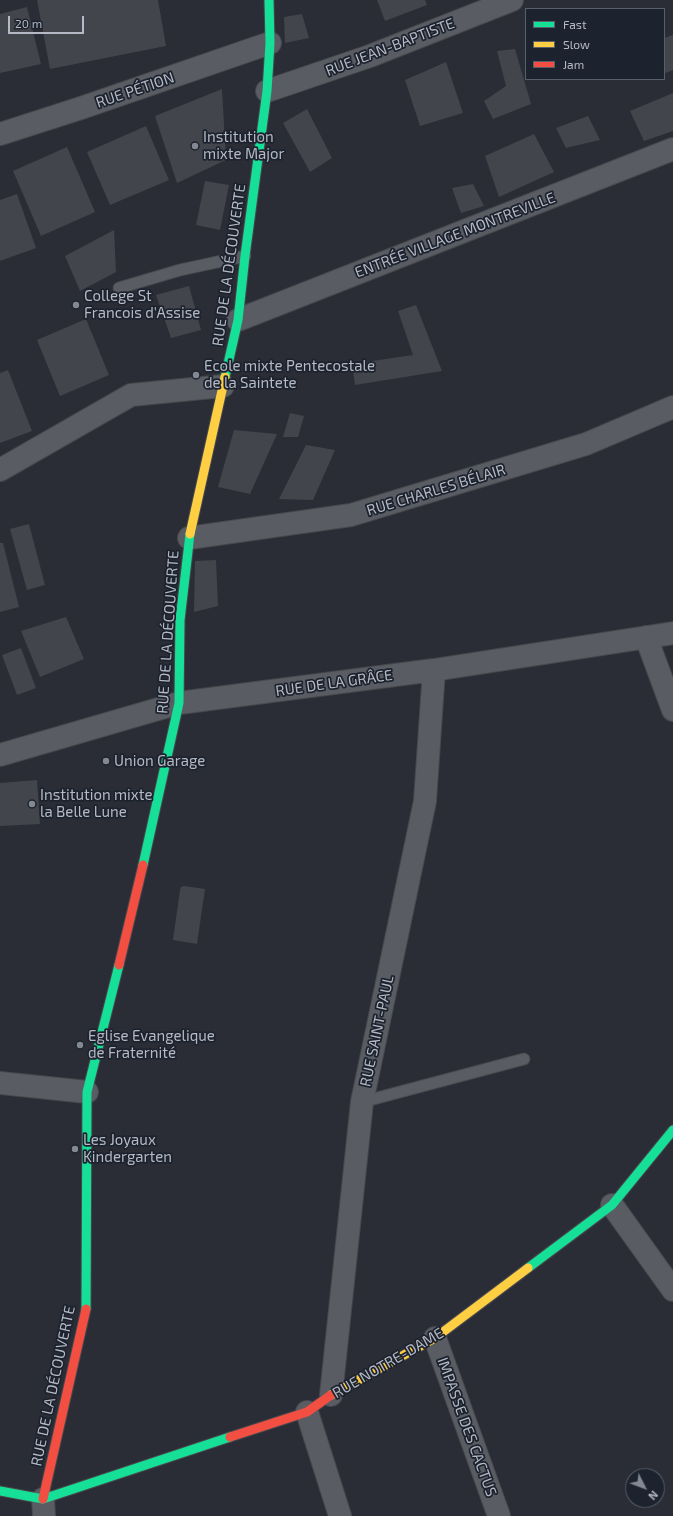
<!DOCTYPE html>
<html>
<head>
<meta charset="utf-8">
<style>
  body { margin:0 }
  #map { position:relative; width:673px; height:1516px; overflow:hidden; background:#2a2d35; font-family:"Exo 2",sans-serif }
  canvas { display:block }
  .legend { position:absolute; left:525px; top:8px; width:140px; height:72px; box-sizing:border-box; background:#1d232e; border:1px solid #595f6a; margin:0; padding:5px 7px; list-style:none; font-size:12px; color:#b4b9c5 }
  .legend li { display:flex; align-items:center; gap:8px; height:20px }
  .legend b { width:20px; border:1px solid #595f6a }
  .north { position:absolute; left:625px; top:1468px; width:40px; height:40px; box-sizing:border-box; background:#1d232e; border:1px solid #595f6a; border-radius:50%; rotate:132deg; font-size:11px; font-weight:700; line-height:16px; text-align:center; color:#b4b9c5 }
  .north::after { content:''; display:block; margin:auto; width:14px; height:18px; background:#848893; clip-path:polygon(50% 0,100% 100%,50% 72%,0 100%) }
  .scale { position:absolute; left:8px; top:16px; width:76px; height:18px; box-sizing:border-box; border:2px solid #b4b9c5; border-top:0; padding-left:5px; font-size:12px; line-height:14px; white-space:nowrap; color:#b4b9c5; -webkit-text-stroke:3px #1d232e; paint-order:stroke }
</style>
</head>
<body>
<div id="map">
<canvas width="673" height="1516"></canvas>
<ul class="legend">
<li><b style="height:5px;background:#16e098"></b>Fast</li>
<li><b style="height:5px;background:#ffcf43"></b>Slow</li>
<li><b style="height:5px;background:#f24e42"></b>Jam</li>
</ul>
<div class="north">N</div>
<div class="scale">20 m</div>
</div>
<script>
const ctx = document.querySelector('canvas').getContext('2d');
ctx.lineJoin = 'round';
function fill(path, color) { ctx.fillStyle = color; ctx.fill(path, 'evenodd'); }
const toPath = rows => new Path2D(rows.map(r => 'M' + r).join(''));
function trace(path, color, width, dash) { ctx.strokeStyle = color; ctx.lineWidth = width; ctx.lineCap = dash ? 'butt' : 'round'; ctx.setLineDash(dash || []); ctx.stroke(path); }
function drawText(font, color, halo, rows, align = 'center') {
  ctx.font = font + ' "Exo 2",sans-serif'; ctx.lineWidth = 3.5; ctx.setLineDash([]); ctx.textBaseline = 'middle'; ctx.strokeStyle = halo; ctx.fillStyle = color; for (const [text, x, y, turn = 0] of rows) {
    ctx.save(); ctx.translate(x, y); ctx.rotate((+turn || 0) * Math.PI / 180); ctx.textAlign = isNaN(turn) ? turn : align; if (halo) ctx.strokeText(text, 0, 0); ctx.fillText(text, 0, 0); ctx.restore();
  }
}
fill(toPath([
  [37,0,158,0,166,46,50,69],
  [377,0,425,0,427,5,385,21],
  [27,7,41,64,0,73,0,14],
  [302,14,309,38,285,43,284,17],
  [673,35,673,70,666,73,664,70,664,38],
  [515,49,531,104,493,119,484,101,506,86,497,51],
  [446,62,463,113,420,126,405,80],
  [222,89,226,160,177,183,155,116],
  [673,93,673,131,644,141,630,111],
  [307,109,332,158,310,172,283,123],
  [588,116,600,140,566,148,556,128],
  [146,126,169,180,110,205,87,152],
  [534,134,554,172,499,197,485,156],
  [67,147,95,212,41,236,13,171],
  [205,181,229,185,220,230,196,225],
  [473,184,484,206,461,213,452,188],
  [17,194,36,248,0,261,0,200],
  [114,230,116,272,80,291,65,256],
  [189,286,201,330,171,338,156,295],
  [416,305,442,371,355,385,352,364,413,355,398,311],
  [86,319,109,375,60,396,37,340],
  [8,370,32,431,0,443,0,373],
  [290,413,304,416,298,437,283,437],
  [234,430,277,434,250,494,218,487],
  [306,445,335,450,313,500,279,499],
  [29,524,45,585,27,590,10,529],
  [0,543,3,543,19,607,0,612],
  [216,560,218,606,194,612,195,561],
  [66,617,84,659,40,677,21,631],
  [21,648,36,688,17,695,2,655],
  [37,780,40,824,0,826,0,783],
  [184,886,205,889,197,944,173,940,180,890,181,887]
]), '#42454b');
const lane = toPath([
  [119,288,180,270,245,256],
  [362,1102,524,1059]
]);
const street = toPath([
  [267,91,370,56,512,0],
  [0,134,81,108,270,43],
  [238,320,673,149],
  [0,470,131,395,223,386],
  [189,538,351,515,586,444,673,407],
  [646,637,673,710],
  [0,755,179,703,434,670,673,633],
  [0,1083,87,1092],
  [612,1205,673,1290],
  [435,1338,499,1516],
  [331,1395,362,1102,425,801,434,670],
  [307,1412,340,1516],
  [43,1499,44,1516]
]);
const fast = toPath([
  [225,377,238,320,245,256,267,91,270,43,269,0],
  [143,865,179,703,180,620,190,534],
  [528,1268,612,1205,673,1130],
  [86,1309,87,1092,119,965],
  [0,1491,43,1499,230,1437]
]);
const slow = toPath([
  [190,534,225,377],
  [331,1395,435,1338,528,1268]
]);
const jam = toPath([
  [119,965,143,865],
  [230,1437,307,1412,331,1395],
  [43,1499,86,1309]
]);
trace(lane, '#46484d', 13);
trace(street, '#46484d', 24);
trace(fast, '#46484d', 11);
trace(slow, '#46484d', 11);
trace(jam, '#46484d', 11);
trace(lane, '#595c62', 11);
trace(street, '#595c62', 22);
trace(fast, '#16e098', 9);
trace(slow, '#ffcf43', 9);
trace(jam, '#f24e42', 9);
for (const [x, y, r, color] of [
  [195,146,4,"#848893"],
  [76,305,4,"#848893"],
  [196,375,4,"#848893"],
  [106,761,4,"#848893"],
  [32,804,4,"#848893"],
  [80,1045,4,"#848893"],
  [75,1149,4,"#848893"]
]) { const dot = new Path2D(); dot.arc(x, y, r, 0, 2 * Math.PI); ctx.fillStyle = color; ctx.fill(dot); trace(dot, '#1d232e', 1.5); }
drawText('15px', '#b4b9c5', '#1d232e', [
  ["RUE JEAN-BAPTISTE",390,47,-21],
  ["RUE PÉTION",135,90,-19],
  ["ENTRÉE VILLAGE MONTREVILLE",455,235,-21],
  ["RUE DE LA DÉCOUVERTE",229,265,-82],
  ["RUE CHARLES BÉLAIR",436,490,-17],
  ["RUE DE LA DÉCOUVERTE",168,632,-86],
  ["RUE DE LA GRÂCE",334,683,-8],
  ["RUE SAINT-PAUL",377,1031,-78],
  ["RUE NOTRE-DAME",388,1363,-30],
  ["RUE DE LA DÉCOUVERTE",53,1386,-78],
  ["IMPASSE DES CACTUS",467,1427,70]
]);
drawText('15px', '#b4b9c5', '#1d232e', [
  ["Institution",203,137],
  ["mixte Major",203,154],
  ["College St",84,296],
  ["Francois d'Assise",84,313],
  ["Ecole mixte Pentecostale",204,366],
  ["de la Saintete",204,383],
  ["Union Garage",114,761],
  ["Institution mixte",40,795],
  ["la Belle Lune",40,812],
  ["Eglise Evangelique",88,1036],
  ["de Fraternité",88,1053],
  ["Les Joyaux",83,1140],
  ["Kindergarten",83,1157]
], 'left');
</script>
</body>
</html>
